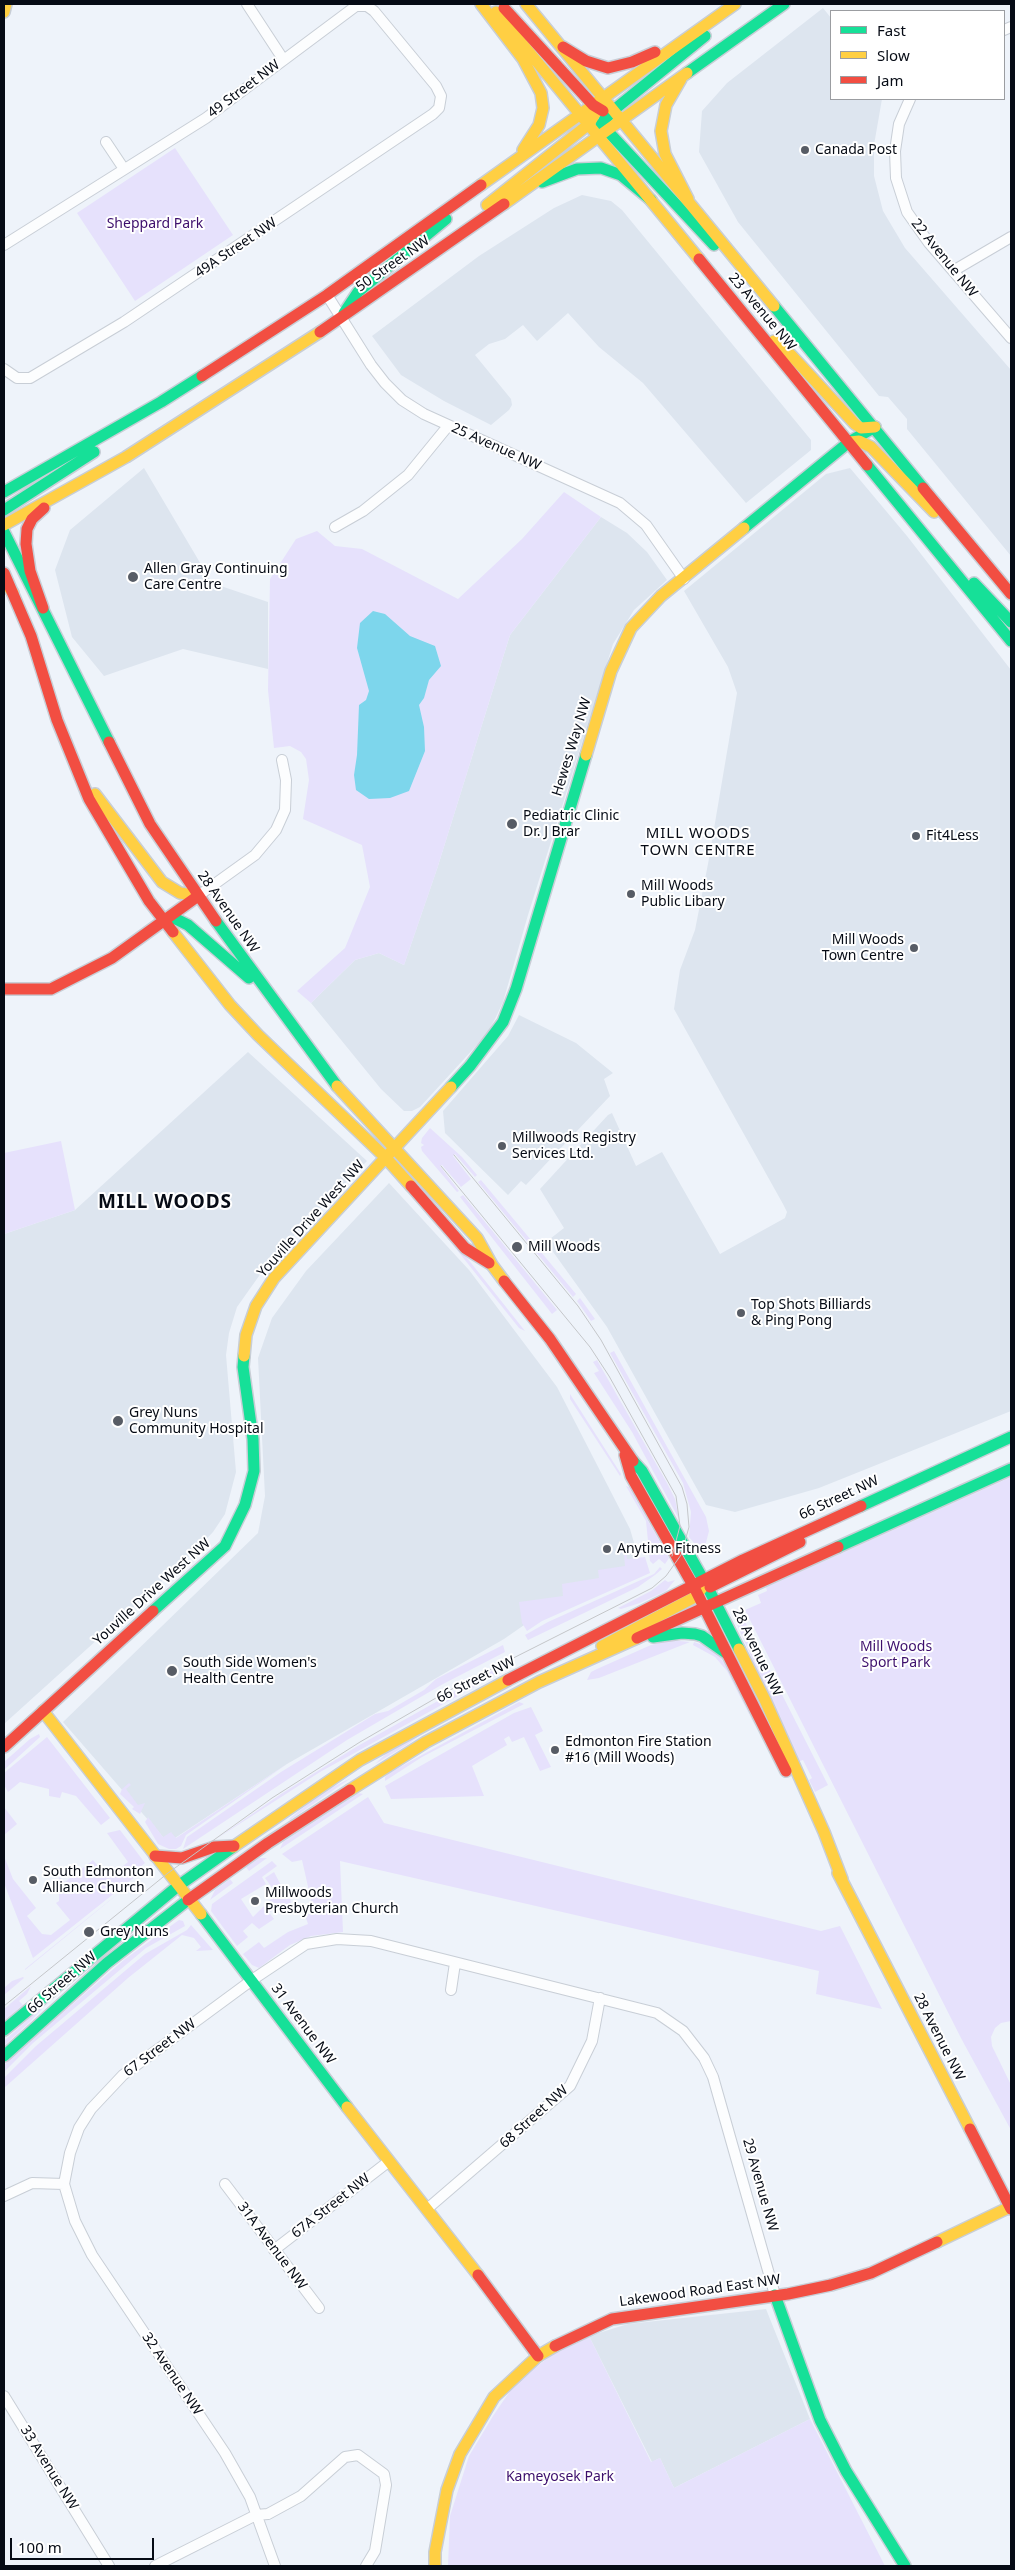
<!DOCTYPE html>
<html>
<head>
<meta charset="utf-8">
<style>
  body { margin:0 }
  #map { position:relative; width:1015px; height:2570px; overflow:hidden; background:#eef3fa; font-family:"Noto Sans",sans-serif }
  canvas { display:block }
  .frame { position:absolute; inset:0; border:5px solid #060b15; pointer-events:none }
  .legend { position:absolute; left:830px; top:10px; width:175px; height:90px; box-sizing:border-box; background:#fff; border:1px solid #9b9da1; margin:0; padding:6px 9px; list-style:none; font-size:15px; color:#060b15 }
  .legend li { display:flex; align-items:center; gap:10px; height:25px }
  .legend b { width:25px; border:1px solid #9b9da1 }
  .scale { position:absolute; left:10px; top:2538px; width:144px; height:22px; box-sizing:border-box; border:2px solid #060b15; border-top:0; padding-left:6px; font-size:15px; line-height:18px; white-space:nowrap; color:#060b15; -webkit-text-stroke:4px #fff; paint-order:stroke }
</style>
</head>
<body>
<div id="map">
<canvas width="1015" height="2570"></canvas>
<div class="frame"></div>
<ul class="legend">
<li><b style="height:6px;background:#16e098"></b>Fast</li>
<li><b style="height:6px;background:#ffcf43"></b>Slow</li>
<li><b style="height:6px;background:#f24e42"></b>Jam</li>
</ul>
<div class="scale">100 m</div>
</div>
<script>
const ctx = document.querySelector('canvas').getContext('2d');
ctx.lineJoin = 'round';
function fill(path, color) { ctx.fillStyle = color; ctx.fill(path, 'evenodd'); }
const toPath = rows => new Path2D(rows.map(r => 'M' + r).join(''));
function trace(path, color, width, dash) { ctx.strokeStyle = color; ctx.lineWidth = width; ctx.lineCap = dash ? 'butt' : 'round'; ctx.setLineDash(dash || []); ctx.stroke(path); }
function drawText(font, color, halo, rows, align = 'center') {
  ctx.font = font + ' "Noto Sans",sans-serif'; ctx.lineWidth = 4; ctx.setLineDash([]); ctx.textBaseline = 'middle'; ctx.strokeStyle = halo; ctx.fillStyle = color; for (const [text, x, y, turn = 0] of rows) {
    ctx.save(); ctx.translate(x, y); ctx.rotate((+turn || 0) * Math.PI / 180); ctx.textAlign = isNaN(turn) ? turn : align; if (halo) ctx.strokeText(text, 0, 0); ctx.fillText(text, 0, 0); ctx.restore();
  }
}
fill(toPath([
  [823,8,831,18,831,99,882,99,874,145,874,176,883,211,905,248,1011,370,1011,556,907,429,907,419,888,397,879,396,738,222,699,152,702,111,727,83],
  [582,195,611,201,622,210,811,440,811,450,746,503,643,383,599,347,568,313,537,341,523,325,505,339,489,344,475,355,511,399,512,405,509,410,491,425,444,401,401,375,372,336,479,256,554,208],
  [144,468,212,583,268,602,268,669,183,649,104,676,72,637,55,570,70,530],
  [850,468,907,536,1011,670,1011,1411,819,1488,735,1512,706,1505,607,1327,546,1242,564,1228,540,1189,608,1115,612,1113,636,1166,662,1152,720,1254,785,1218,787,1212,783,1204,674,1009,680,970,695,930,708,864,737,693,728,667,684,591,826,474],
  [601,517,627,533,647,552,667,580,634,610,613,644,528,915,503,1002,496,1017,487,1034,420,1107,412,1111,404,1111,381,1089,311,1003,355,960,379,953,404,965,437,869,510,635],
  [519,1015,576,1043,613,1073,604,1079,610,1096,526,1185,521,1181,508,1195,445,1133,443,1111,508,1036],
  [248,1052,367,1161,271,1259,237,1307,229,1333,226,1355,236,1472,225,1514,213,1532,193,1553,4,1724,4,1234,75,1210],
  [389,1183,469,1270,557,1387,630,1529,637,1553,624,1570,540,1614,504,1639,287,1764,175,1838,163,1837,63,1722,258,1533,265,1496,258,1358,272,1318,306,1271],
  [766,2309,810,2419,674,2488,660,2458,652,2462,589,2336,628,2324]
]), '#dde5ef');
fill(toPath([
  [175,148,233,235,135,301,77,213],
  [564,492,601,517,510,635,437,869,404,965,379,953,355,960,311,1003,297,991,345,948,370,887,362,845,303,819,309,780,306,759,301,752,290,746,274,748,268,690,270,579,296,539,317,531,335,546,362,549,458,599,522,539],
  [430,1128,462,1157,477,1175,475,1177,455,1154,453,1156,471,1179,461,1187,442,1165,440,1166,459,1191,457,1192,422,1151,421,1147,424,1145,421,1143,422,1138],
  [61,1141,75,1210,4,1234,4,1153],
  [481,1180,576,1294,573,1297,478,1182],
  [463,1195,557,1310,552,1314,460,1197],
  [441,1230,460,1249,525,1331,519,1328],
  [580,1298,595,1319,591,1321,577,1301],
  [614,1351,706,1517,709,1531,703,1554,689,1537,691,1512,683,1483,610,1353],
  [597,1360,667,1483,675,1499,679,1519,632,1432,594,1373,599,1371,593,1362],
  [570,1394,621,1474,620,1476,570,1399],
  [1011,1477,1011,2021,1001,2023,995,2028,991,2037,992,2046,1011,2085,1011,2130,962,2040,745,1610,761,1603,758,1595,767,1591,766,1587,771,1585],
  [626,1486,629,1487,669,1558,665,1564,659,1559,653,1564,650,1561,646,1521],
  [626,1551,627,1559,645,1557,650,1573,542,1621,527,1631,522,1623,519,1602,563,1596,562,1584,599,1578,598,1570,625,1566,624,1554,621,1552],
  [660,1567,662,1569,655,1575,638,1587,528,1640,525,1635,548,1622,654,1574],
  [665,1580,668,1582,675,1580,666,1591,640,1603,621,1609,618,1608,651,1591],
  [733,1610,739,1610,828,1785,815,1792,809,1780,812,1778,803,1760,797,1762,736,1622],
  [670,1640,690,1642,599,1678,587,1680,591,1672,597,1669,651,1645],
  [694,1642,706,1646,720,1657,726,1666,756,1728,727,1671,715,1657,693,1645],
  [503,1645,505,1652,443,1684,347,1740,183,1849,187,1837,281,1772,375,1714,388,1711,424,1690,436,1679],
  [507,1662,506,1668,487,1678,486,1677,475,1683,476,1686,320,1772,213,1841,281,1794,356,1747],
  [519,1702,524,1704,422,1757,385,1781,385,1777,389,1773],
  [531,1707,543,1731,535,1735,551,1767,540,1771,524,1737,512,1742,509,1736,504,1739,507,1745,472,1766,484,1796,391,1799,385,1786,514,1713],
  [427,1730,407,1745,375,1764,391,1749],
  [39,1734,40,1737,4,1770,4,1762,30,1739],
  [47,1737,110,1818,101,1825,76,1796,62,1792,60,1798,49,1796,49,1789,20,1782,8,1792,4,1785,4,1773],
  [290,1762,186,1835,181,1846,176,1849,169,1849,158,1844,145,1822,152,1811,148,1817,163,1837,171,1832,176,1838],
  [351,1778,290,1820,289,1819,324,1791],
  [129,1783,131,1785,126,1789,138,1805,145,1803,140,1814,132,1809,134,1807,120,1794,122,1789],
  [358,1793,363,1794,280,1849,283,1842],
  [368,1797,384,1823,821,1931,840,1926,882,2009,816,1994,819,1971,340,1861,343,1932,311,1936,290,1945,259,1968,252,1965,243,1954,259,1942,264,1948,288,1932,308,1924,305,1915,314,1913,302,1860,292,1862,282,1854],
  [4,1807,17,1824,4,1835],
  [120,1830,145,1863,139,1868,141,1872,33,1958,4,1883,4,1856,13,1879,36,1908,27,1916,42,1934,51,1935,70,1920,56,1903,59,1901,59,1877,65,1882,93,1860,108,1878,128,1862,107,1833],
  [259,1858,267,1858,249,1871,246,1867],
  [272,1861,277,1866,262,1877,266,1884,241,1899,253,1917,264,1906,274,1919,259,1929,252,1923,243,1931,248,1937,237,1946,211,1911,212,1904],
  [274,1872,282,1887,273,1889,265,1878],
  [141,1875,25,1970,25,1969],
  [230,1879,233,1883,210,1900,215,1890],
  [290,1888,291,1910,285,1912,281,1905,270,1912,266,1903,277,1895,277,1891],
  [179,1920,183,1921,185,1926,146,1948,33,2043,4,2072,4,2065,46,2027,125,1959],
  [191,1925,213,1950,196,1951,201,1947,194,1938,182,1935,128,1978,4,2088,4,2078,36,2046,145,1954,187,1930],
  [23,1977,24,1978,4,1995,4,1988,12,1981],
  [31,1986,27,1994,19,2001,23,2005,4,2021,4,2009],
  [54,1996,30,2022,4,2046,4,2041],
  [589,2336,651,2462,660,2458,674,2488,810,2419,885,2566,448,2566,450,2516,469,2456,493,2416,512,2388,540,2364,568,2343]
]), '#e6e1fc');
fill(toPath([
  [373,611,385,614,410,636,435,646,441,666,429,680,424,698,419,705,424,727,425,751,409,791,390,798,369,799,356,790,354,775,357,755,359,705,366,700,369,691,357,648,360,623]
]), '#7dd6ec');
const street = toPath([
  [247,4,283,59],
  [1004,30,1011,27],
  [910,99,899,124,895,151,896,178,907,212,929,243,1011,338],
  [106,142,124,169],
  [4,245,206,118,356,6,367,6,374,11,436,86,441,96,439,108,433,114,124,322,30,378,17,378,4,369],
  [953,271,1011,237],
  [327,295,371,365,385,383,402,400,424,414,620,503,646,525,684,579],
  [335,527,363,511,408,475,448,426],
  [198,896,255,855,276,830,285,810,286,780,282,760],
  [451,1990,455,1963],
  [225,2184,319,2308],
  [4,2196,32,2183,64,2184],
  [427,2209,570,2086,592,2041,600,1998],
  [274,2250,388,2162],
  [4,2396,109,2566],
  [155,2566,256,2515,268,2514,301,2496,345,2457,358,2455,384,2474,386,2485,375,2551,366,2566],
  [275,2566,250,2497,225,2453,92,2255,75,2221,64,2184,70,2153,79,2128,91,2109,123,2075,252,1980,306,1944,337,1939,371,1941,657,2013,683,2031,704,2058,713,2077,775,2295]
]);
const fast = toPath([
  [687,73,784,4],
  [601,124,714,245],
  [599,132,604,120,615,109,705,36],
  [542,182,577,169,601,168,621,175,651,200],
  [774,306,923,488],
  [344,313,358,292,446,219],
  [867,465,1011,641],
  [4,492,161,402,202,376],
  [4,510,94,452],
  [744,528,849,442,875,427],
  [4,532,109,742],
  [974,583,1011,622],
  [164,919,176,919,188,925,249,978],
  [216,921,337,1086],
  [451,1087,470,1066,503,1022,516,989,586,755],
  [633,1461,642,1471,708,1588,739,1649],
  [861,1506,1011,1437],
  [838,1547,1011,1469],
  [153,1611,225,1546,245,1505,254,1471,253,1439,243,1367,244,1356],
  [653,1637,682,1633,695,1634,702,1636,726,1653],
  [201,1914,347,2107],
  [4,2030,178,1886,233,1847],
  [4,2056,107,1963,188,1900],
  [775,2295,820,2420,846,2471,905,2566]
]);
const slow = toPath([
  [481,4,523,59,541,93,543,108,539,125,523,150],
  [526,4,774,306],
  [4,12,6,4],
  [496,12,699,259],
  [681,79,666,105,661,131,665,154,688,199],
  [481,185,735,4],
  [504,204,687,73],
  [487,205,589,124,604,99],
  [774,341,791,355,855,424,861,428,875,427],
  [850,442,859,441,871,447,934,512],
  [4,525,126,457,320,332],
  [4,581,13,593],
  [586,755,611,671,631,628,661,596,744,528],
  [95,794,162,882,180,893,198,896],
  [173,932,230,1005,258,1035,386,1158,411,1186],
  [337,1086,477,1238,492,1265,504,1281],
  [244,1356,246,1335,256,1306,274,1278,451,1087],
  [602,1646,695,1597,702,1588],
  [739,1649,765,1700,824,1832,842,1879],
  [43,1711,201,1914],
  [350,1790,426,1742,539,1682,637,1638],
  [233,1847,360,1760,508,1680],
  [838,1873,970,2129],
  [347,2107,478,2275],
  [937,2242,1010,2207],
  [435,2566,435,2552,447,2490,460,2454,494,2397,538,2356,555,2346]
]);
const jam = toPath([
  [504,8,593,105,603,111],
  [563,47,586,61,608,68,632,62,655,52],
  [699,259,867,465],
  [320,332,504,204],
  [202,376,327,295,481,185],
  [923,488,1011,594],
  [4,573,31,636,57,720,89,799,149,901,173,932],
  [43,608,30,571,26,544,27,529,32,519,44,508],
  [109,742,150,824,216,921],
  [4,989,51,989,112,958,198,896],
  [411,1186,465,1248,489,1263],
  [504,1281,550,1339,633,1461],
  [625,1455,631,1476,694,1587,786,1771],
  [710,1587,800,1542],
  [637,1638,838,1547],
  [508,1680,743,1560,861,1506],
  [4,1747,153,1611],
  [155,1856,182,1858,214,1847,234,1846],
  [188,1900,268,1843,350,1790],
  [970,2129,1011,2209],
  [478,2275,538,2356],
  [555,2346,612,2319,788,2294,831,2285,871,2273,937,2242]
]);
trace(street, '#c8ced6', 12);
trace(fast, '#c8ced6', 14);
trace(slow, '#c8ced6', 14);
trace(jam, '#c8ced6', 14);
trace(street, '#fcfdfe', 10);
trace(fast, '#16e098', 11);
trace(slow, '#ffcf43', 11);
trace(jam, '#f24e42', 11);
trace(toPath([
  [441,1166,590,1347,609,1376,676,1496,680,1526,672,1556],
  [4,2006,168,1873,272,1798,360,1742,448,1691,652,1588,666,1576,681,1555,689,1527,687,1504,682,1487,601,1340,578,1306,454,1155]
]), '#c4c6c9', 1);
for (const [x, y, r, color] of [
  [805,150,5,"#575c65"],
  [133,577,6,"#575c65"],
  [512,824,6,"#575c65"],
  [916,836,5,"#575c65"],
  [631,894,5,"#575c65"],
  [914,948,5,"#575c65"],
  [502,1146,5,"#575c65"],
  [517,1247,6,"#575c65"],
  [741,1313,5,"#575c65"],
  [118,1421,6,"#575c65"],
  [607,1549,5,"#575c65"],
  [172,1671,6,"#575c65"],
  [555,1750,5,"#575c65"],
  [33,1880,5,"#575c65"],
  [255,1901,5,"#575c65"],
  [89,1932,6,"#575c65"]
]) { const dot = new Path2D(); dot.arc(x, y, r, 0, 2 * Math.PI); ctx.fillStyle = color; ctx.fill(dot); trace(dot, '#fff', 2); }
drawText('14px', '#060b15', '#fff', [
  ["49 Street NW",244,89,-37],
  ["49A Street NW",236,248,-34],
  ["22 Avenue NW",944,258,51],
  ["50 Street NW",393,264,-35],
  ["23 Avenue NW",762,312,50],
  ["25 Avenue NW",496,447,24],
  ["Hewes Way NW",572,747,-73],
  ["28 Avenue NW",228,912,55],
  ["Youville Drive West NW",311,1219,-48],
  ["66 Street NW",839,1498,-25],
  ["Youville Drive West NW",152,1592,-42],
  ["28 Avenue NW",757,1652,64],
  ["66 Street NW",476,1680,-27],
  ["66 Street NW",62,1983,-41],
  ["31 Avenue NW",303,2024,53],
  ["28 Avenue NW",939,2037,63],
  ["67 Street NW",160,2048,-37],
  ["68 Street NW",534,2117,-42],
  ["29 Avenue NW",760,2185,74],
  ["67A Street NW",331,2206,-38],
  ["31A Avenue NW",272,2246,53],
  ["Lakewood Road East NW",700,2291,-8],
  ["32 Avenue NW",172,2374,56],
  ["33 Avenue NW",49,2468,58]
]);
drawText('14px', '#060b15', '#fff', [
  ["Canada Post",815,150],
  ["Allen Gray Continuing",144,569],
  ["Care Centre",144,585],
  ["Pediatric Clinic",523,816],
  ["Dr. J Brar",523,832],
  ["Fit4Less",926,836],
  ["Mill Woods",641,886],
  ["Public Libary",641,902],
  ["Mill Woods",904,940,"right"],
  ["Town Centre",904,956,"right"],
  ["Millwoods Registry",512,1138],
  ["Services Ltd.",512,1154],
  ["Mill Woods",528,1247],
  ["Top Shots Billiards",751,1305],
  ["& Ping Pong",751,1321],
  ["Grey Nuns",129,1413],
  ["Community Hospital",129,1429],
  ["Anytime Fitness",617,1549],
  ["South Side Women's",183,1663],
  ["Health Centre",183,1679],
  ["Edmonton Fire Station",565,1742],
  ["#16 (Mill Woods)",565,1758],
  ["South Edmonton",43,1872],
  ["Alliance Church",43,1888],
  ["Millwoods",265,1893],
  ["Presbyterian Church",265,1909],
  ["Grey Nuns",100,1932]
], 'left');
drawText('14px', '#3c0e6c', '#fff', [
  ["Sheppard Park",155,224],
  ["Mill Woods",896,1647],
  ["Sport Park",896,1663],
  ["Kameyosek Park",560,2477]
]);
ctx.letterSpacing = '1px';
drawText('15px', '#060b15', '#fff', [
  ["MILL WOODS",698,834],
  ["TOWN CENTRE",698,851]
]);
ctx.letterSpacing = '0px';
ctx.letterSpacing = '1px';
drawText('bold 19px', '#060b15', '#fff', [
  ["MILL WOODS",165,1203]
]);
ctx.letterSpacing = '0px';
</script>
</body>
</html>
